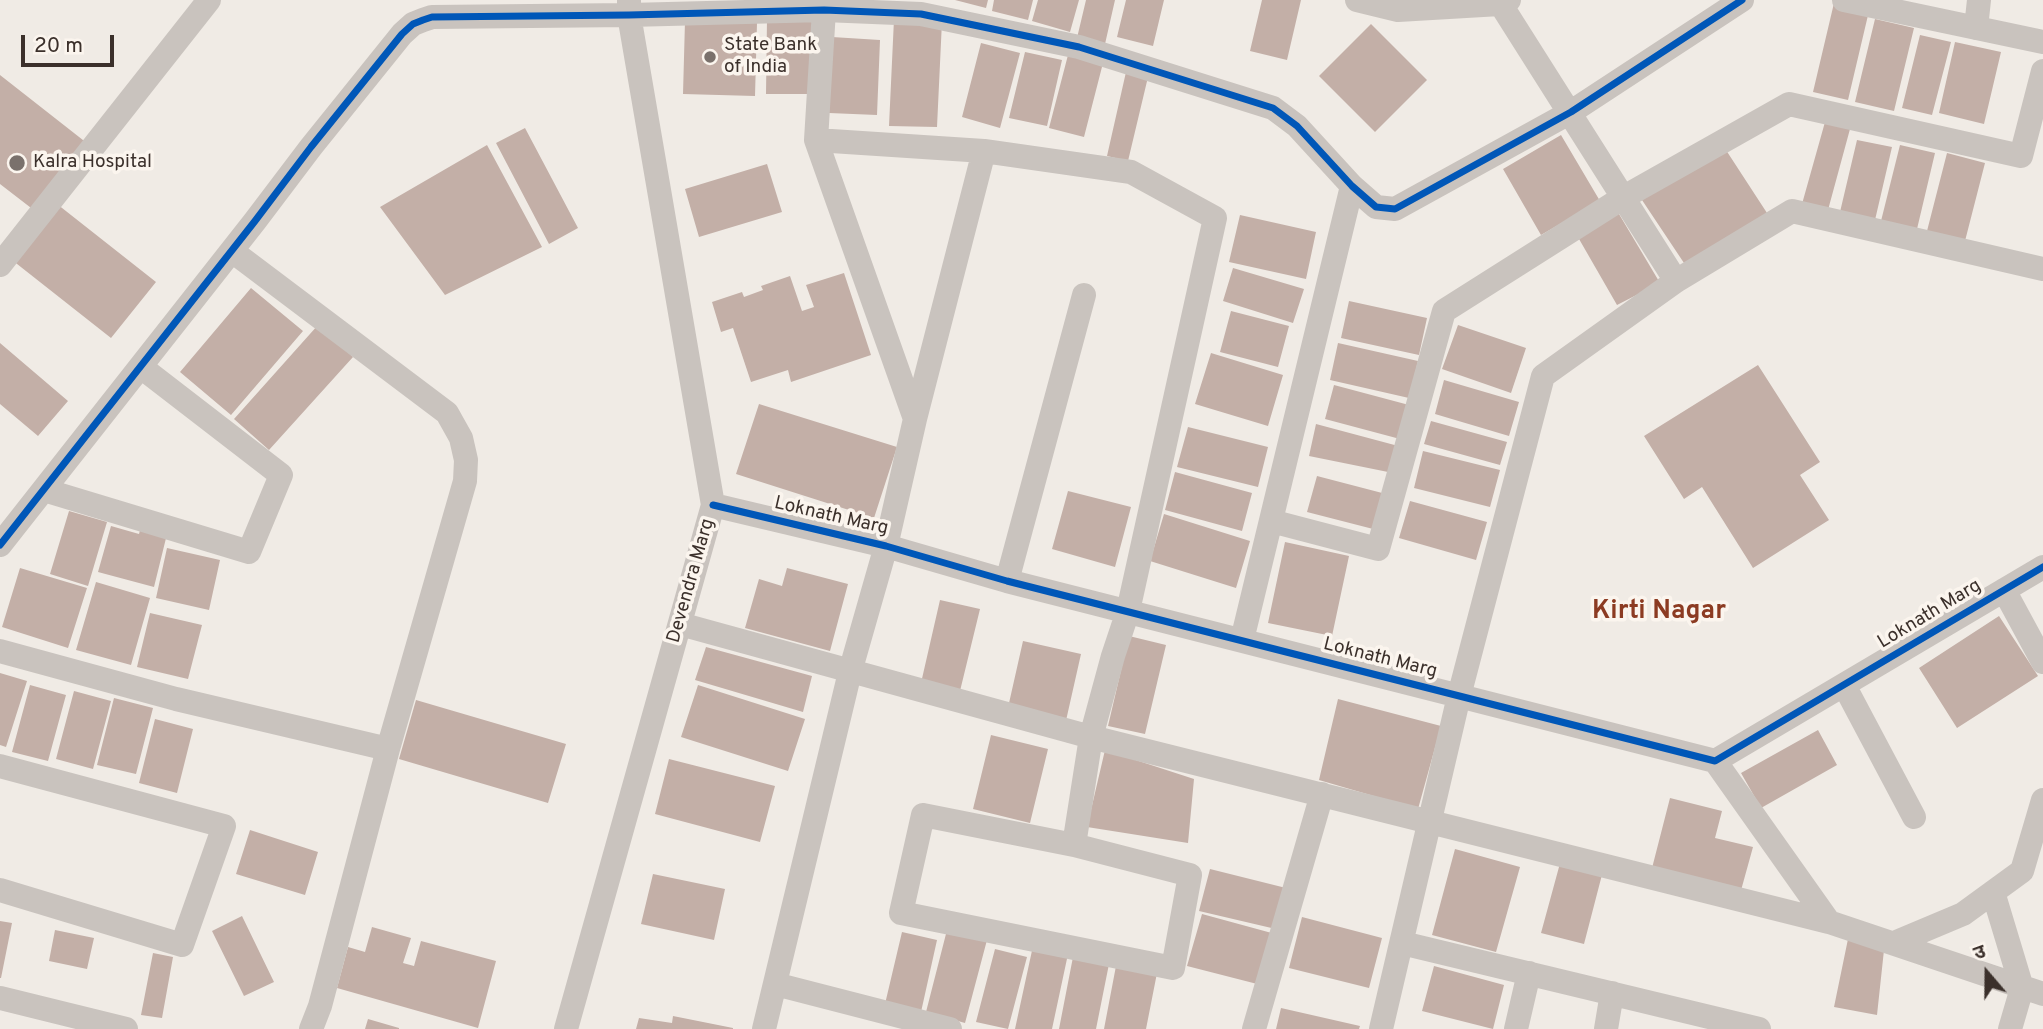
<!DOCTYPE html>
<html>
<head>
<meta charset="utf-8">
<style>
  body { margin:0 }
  #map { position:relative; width:2043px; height:1029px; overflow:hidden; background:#f0ebe5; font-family:Overpass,"Noto Sans Devanagari",sans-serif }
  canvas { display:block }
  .north { position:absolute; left:1952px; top:938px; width:70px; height:70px; -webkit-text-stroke:5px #fbf5ee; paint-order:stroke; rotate:340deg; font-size:19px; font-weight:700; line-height:28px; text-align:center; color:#3b302b }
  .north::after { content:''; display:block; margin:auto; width:24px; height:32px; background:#3b302b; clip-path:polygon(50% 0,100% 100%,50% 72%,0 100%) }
  .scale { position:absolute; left:21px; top:35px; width:93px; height:32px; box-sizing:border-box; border:4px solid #3b302b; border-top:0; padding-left:9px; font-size:21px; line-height:24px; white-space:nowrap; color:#3b302b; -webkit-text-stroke:5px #fbf5ee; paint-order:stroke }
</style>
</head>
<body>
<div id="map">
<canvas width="2043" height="1029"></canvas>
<div class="north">उ</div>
<div class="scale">20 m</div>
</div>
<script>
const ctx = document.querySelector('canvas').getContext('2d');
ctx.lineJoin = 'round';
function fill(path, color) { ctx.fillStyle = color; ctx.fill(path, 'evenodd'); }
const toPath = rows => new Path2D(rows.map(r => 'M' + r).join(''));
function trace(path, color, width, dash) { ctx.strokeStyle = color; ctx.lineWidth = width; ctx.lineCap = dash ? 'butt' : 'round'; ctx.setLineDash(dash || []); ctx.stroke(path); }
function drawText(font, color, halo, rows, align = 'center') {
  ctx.font = font + ' Overpass,sans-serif'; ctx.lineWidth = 7; ctx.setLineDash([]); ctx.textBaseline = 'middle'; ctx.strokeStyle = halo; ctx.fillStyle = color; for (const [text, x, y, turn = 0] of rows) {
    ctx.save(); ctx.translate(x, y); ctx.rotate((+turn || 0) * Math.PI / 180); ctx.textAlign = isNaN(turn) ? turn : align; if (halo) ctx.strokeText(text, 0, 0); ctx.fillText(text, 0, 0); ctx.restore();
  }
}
fill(toPath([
  [955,0,988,0,986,8],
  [994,0,1033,0,1028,20,992,11],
  [1038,0,1079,0,1070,32,1032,21],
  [1086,0,1115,0,1105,44,1077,38],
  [1126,0,1164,0,1153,46,1117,37],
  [1262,0,1301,0,1287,60,1250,51],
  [1834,3,1869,11,1848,100,1813,92],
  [767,19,812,19,812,94,766,94],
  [894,19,942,21,937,127,889,126],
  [1875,19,1914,28,1894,111,1855,102],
  [685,21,757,23,755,96,683,94],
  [1371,24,1427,80,1375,132,1319,76],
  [1920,35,1951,42,1932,115,1902,108],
  [832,37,880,40,877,115,829,113],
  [1955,42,2001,52,1984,124,1939,113],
  [981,43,1020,53,1000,128,962,117],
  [1025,52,1062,60,1047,126,1009,118],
  [1068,55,1103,63,1084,137,1049,128],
  [1126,72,1148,77,1128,161,1107,156],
  [0,75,88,144,35,211,0,184],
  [1825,122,1850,129,1828,210,1802,204],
  [525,128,578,228,549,244,496,143],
  [1561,135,1600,201,1541,235,1503,169],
  [1857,140,1892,147,1875,220,1840,212],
  [487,145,542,247,445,295,380,207],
  [1900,145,1935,153,1917,229,1881,221],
  [1724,147,1767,213,1686,266,1642,200],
  [1947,153,1985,163,1965,241,1927,231],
  [767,164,782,212,699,237,685,189],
  [57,204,156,282,111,338,12,260],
  [1616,209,1660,283,1617,305,1575,232],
  [1240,215,1316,232,1306,279,1229,262],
  [1233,268,1304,289,1293,323,1223,301],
  [844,273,871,355,791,382,788,370,751,382,733,328,721,332,712,302,742,292,744,297,763,290,761,286,790,276,802,311,814,307,806,285],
  [251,288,303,331,231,415,180,372],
  [1349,301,1427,318,1419,355,1341,338],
  [1231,311,1289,326,1278,367,1220,352],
  [318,325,353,357,269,450,234,419],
  [1458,325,1526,348,1511,393,1442,369],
  [0,343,68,401,38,436,0,404],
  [1338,343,1418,361,1409,398,1330,380],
  [1211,353,1283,375,1268,426,1195,404],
  [1758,365,1820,462,1800,475,1829,520,1753,568,1702,487,1684,499,1644,436],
  [1444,380,1519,402,1509,436,1435,414],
  [1334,385,1409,405,1400,439,1325,419],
  [759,404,897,447,874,518,736,474],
  [1431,421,1507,442,1500,465,1424,444],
  [1316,424,1402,447,1393,473,1309,456],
  [1188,427,1268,447,1258,487,1177,467],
  [1423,451,1500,470,1490,507,1414,488],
  [1175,472,1252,493,1242,531,1165,510],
  [1317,476,1386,494,1377,530,1307,512],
  [1068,491,1131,507,1115,567,1052,549],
  [1410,501,1487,522,1476,560,1399,538],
  [69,511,107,522,88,586,50,574],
  [1164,514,1250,541,1236,588,1150,561],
  [142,523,168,530,154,587,98,572,111,526,139,534],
  [1285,542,1349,556,1332,636,1268,623],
  [167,548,220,560,209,610,156,598],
  [20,568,87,588,68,648,2,627],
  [787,568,848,584,830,651,745,628,759,579,782,586],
  [96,582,150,598,131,665,76,650],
  [940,600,980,609,960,691,921,683],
  [150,613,202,625,188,679,137,667],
  [1999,616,2038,676,1957,728,1919,668],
  [1129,636,1166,645,1145,734,1108,726],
  [1023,641,1081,654,1065,725,1007,712],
  [706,647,812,676,803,712,695,680],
  [0,673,27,681,6,747,0,745],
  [30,685,66,695,48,761,12,752],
  [698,685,805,719,788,771,681,737],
  [74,691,111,701,93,769,56,759],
  [114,698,153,708,136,774,97,765],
  [1338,699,1441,726,1418,809,1319,780],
  [416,700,566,744,548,803,399,759],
  [155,719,193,729,177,793,139,783],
  [1818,730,1837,765,1761,808,1741,773],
  [991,735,1048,749,1030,823,973,809],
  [1105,750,1194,779,1188,843,1087,827],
  [669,759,775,786,760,842,655,814],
  [1670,798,1722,811,1715,838,1753,847,1740,894,1651,872],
  [250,830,318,852,305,895,236,874],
  [1455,849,1520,867,1496,952,1432,935],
  [1562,856,1604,867,1584,944,1541,933],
  [1210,869,1290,889,1280,930,1199,911],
  [653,874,725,889,714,940,641,924],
  [1202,914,1279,935,1265,986,1187,966],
  [242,916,274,982,244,996,212,931],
  [1302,917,1382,938,1369,988,1289,968],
  [0,921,12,923,1,978,0,978],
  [372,927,411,938,403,963,414,966,421,941,496,961,478,1028,337,988,348,947,365,952],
  [55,930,94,938,87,969,49,961],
  [947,930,987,940,965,1023,926,1012],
  [902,932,937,940,921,1012,885,1004],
  [1848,939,1884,950,1877,1015,1834,1007],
  [1033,946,1068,954,1052,1029,1015,1029],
  [995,949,1027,957,1008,1029,976,1022],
  [153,953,173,957,162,1018,141,1015],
  [1073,957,1109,964,1096,1029,1059,1029],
  [1116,966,1157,973,1146,1029,1104,1029],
  [1434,966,1504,985,1493,1029,1422,1011],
  [1281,1008,1360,1026,1359,1029,1276,1029],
  [673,1016,733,1028,733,1029,636,1029,639,1018,672,1023],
  [368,1019,399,1028,399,1029,365,1029]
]), '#c3afa7');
trace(toPath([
  [1357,0,1398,10,1500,4,1509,0],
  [1498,0,1676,281],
  [1844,0,2043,42],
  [824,10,816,140,984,151,1131,172,1215,218,1128,611,1113,656,1091,737,1074,845],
  [1976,28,1979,0],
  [816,140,915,419],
  [232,251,447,413,461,438,466,460,465,481,388,749,320,1006,311,1029],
  [0,265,209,0],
  [44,490,249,552,281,475,141,367],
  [713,505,886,546,1007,581,1715,761,2043,567],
  [1271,521,1378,549,1444,311,1624,197,1789,104,2021,156,2043,71],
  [0,545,255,221,311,147,402,34,413,24,423,20,432,17,629,15,824,10,921,14,1079,47,1273,108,1297,126,1352,186,1376,207,1395,209,1571,112,1742,0],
  [1007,581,1084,295],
  [2004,590,2043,662],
  [680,624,1091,737,1829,922],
  [1242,640,1352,186],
  [0,651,176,699,388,749],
  [1844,685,1914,817],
  [1715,761,1829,922,2043,994],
  [0,766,224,826,182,945,0,890],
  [923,815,1074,845,1190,875,1173,968,901,913,923,815],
  [1993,892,2022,988,2010,1029],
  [1402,943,1759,1029],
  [1894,943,1963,914,2022,871,2043,800],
  [775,984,950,1029],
  [0,998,126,1029],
  [566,1029,713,505,629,15,629,0],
  [764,1029,850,672,886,546,915,419,984,151],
  [1254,1029,1322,794],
  [1381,1029,1459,696,1543,376,1676,281,1792,211,2043,269],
  [1516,1029,1529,973],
  [1606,1029,1612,993]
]), '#c9c3be', 24);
trace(toPath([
  [713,505,886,546,1007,581,1715,761,2043,567],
  [0,545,255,221,311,147,402,34,413,24,423,20,432,17,629,15,824,10,921,14,1079,47,1273,108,1297,126,1352,186,1376,207,1395,209,1571,112,1742,0]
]), '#0057b8', 7);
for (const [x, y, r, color] of [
  [710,57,7,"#7a716c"],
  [17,163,9,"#7a716c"]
]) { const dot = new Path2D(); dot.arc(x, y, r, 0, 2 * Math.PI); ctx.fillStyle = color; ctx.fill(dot); trace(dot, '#fbf5ee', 2.5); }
drawText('19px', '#3b302b', '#fbf5ee', [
  ["State Bank",724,46],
  ["of India",724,68],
  ["Kalra Hospital",33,163]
], 'left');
drawText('19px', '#3b302b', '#fbf5ee', [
  ["Loknath Marg",831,517,13],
  ["Devendra Marg",692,581,-74],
  ["Loknath Marg",1930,615,-31],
  ["Loknath Marg",1380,659,14]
]);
drawText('bold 26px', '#8c3b22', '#fbf5ee', [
  ["Kirti Nagar",1659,613]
]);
</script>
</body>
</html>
